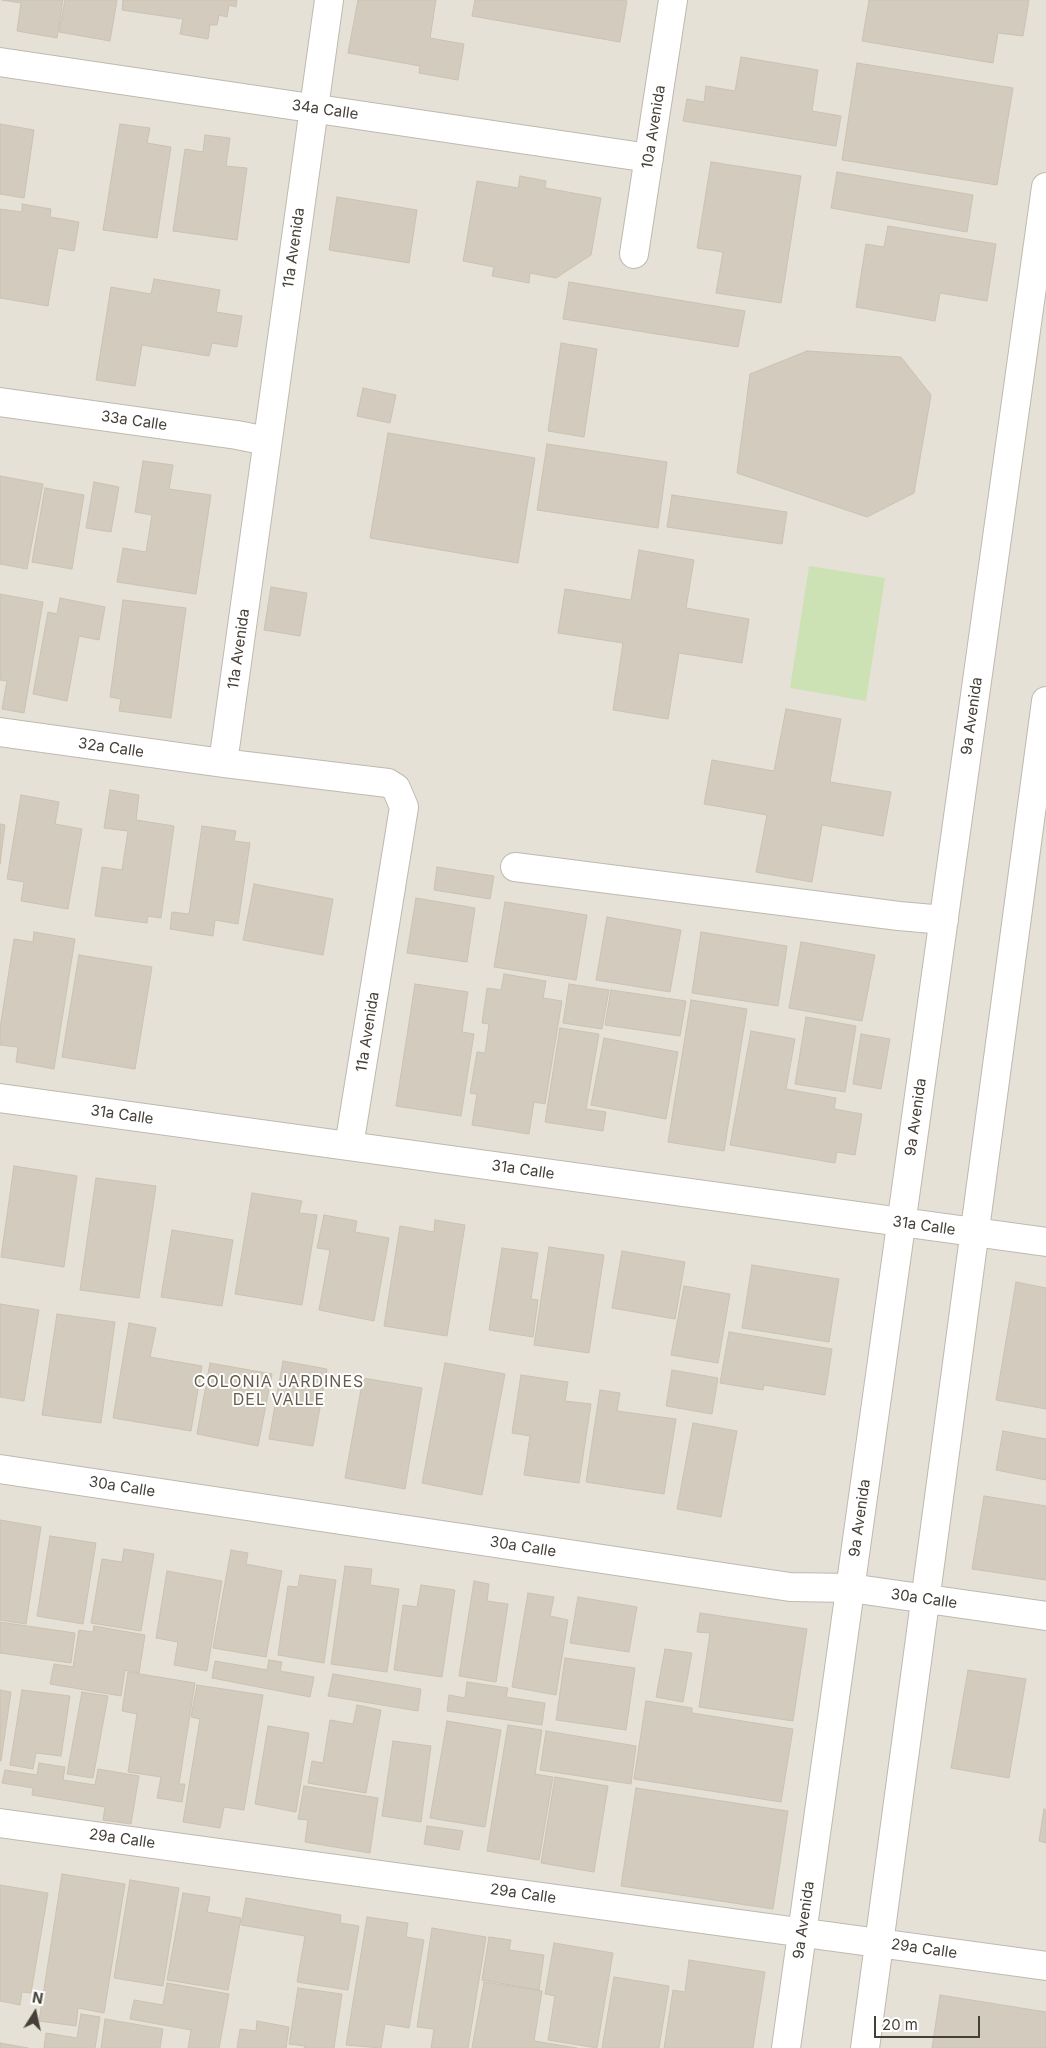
<!DOCTYPE html>
<html>
<head>
<meta charset="utf-8">
<style>
  body { margin:0 }
  #map { position:relative; width:1046px; height:2048px; overflow:hidden; background:#f2efe7; font-family:Inter,sans-serif }
  canvas { display:block }
  .north { position:absolute; left:10px; top:1988px; width:50px; height:50px; -webkit-text-stroke:4px #fff; paint-order:stroke; rotate:10deg; font-size:14px; font-weight:700; line-height:20px; text-align:center; color:#443f37 }
  .north::after { content:''; display:block; margin:auto; width:18px; height:22px; background:#443f37; clip-path:polygon(50% 0,100% 100%,50% 72%,0 100%) }
  .scale { position:absolute; left:874px; top:2016px; width:106px; height:22px; box-sizing:border-box; border:2px solid #443f37; border-top:0; padding-left:6px; font-size:15px; line-height:18px; white-space:nowrap; color:#443f37; -webkit-text-stroke:4px #fff; paint-order:stroke }
</style>
</head>
<body>
<div id="map">
<canvas width="1046" height="2048"></canvas>
<div class="north">N</div>
<div class="scale">20 m</div>
</div>
<script>
const ctx = document.querySelector('canvas').getContext('2d');
ctx.lineJoin = 'round';
function fill(path, color) { ctx.fillStyle = color; ctx.fill(path, 'evenodd'); }
const toPath = rows => new Path2D(rows.map(r => 'M' + r).join(''));
function trace(path, color, width, dash) { ctx.strokeStyle = color; ctx.lineWidth = width; ctx.lineCap = dash ? 'butt' : 'round'; ctx.setLineDash(dash || []); ctx.stroke(path); }
function drawText(font, color, halo, rows, align = 'center') {
  ctx.font = font + ' Inter,sans-serif'; ctx.lineWidth = 4; ctx.setLineDash([]); ctx.textBaseline = 'middle'; ctx.strokeStyle = halo; ctx.fillStyle = color; for (const [text, x, y, turn = 0] of rows) {
    ctx.save(); ctx.translate(x, y); ctx.rotate((+turn || 0) * Math.PI / 180); ctx.textAlign = isNaN(turn) ? turn : align; if (halo) ctx.strokeText(text, 0, 0); ctx.fillText(text, 0, 0); ctx.restore();
  }
}
fill(toPath([
  [0,0,1046,0,1046,2048,0,2048]
]), '#e5e1d6');
fill(toPath([
  [809,566,885,578,866,701,790,688]
]), '#cce2b4');
const building = toPath([
  [2,0,63,0,57,38,17,31,21,3,2,0],
  [65,0,117,0,110,41,59,32,65,0],
  [123,0,237,0,236,7,229,5,227,17,219,15,217,25,210,25,208,39,180,34,183,19,122,10,123,0],
  [358,0,436,0,430,38,464,44,458,80,419,73,420,66,348,53,358,0],
  [475,0,620,0,627,1,620,42,472,16,475,0],
  [869,0,1029,0,1023,36,998,33,993,63,862,41,869,0],
  [741,57,818,70,812,111,841,116,836,146,683,121,687,99,704,102,706,86,735,91,741,57],
  [857,63,1013,88,997,185,842,160,857,63],
  [0,124,34,130,24,198,0,194,0,124],
  [120,124,150,128,147,143,171,147,157,238,103,230,120,124],
  [205,135,230,138,226,166,247,168,237,240,173,231,185,149,203,152,205,135],
  [711,162,801,176,781,303,716,293,723,252,697,248,711,162],
  [837,172,973,195,967,232,831,208,837,172],
  [520,176,546,181,545,188,601,198,591,255,556,278,530,273,529,283,492,276,494,267,463,261,477,181,518,188,520,176],
  [337,197,417,210,409,263,329,250,337,197],
  [22,204,51,209,50,217,79,222,74,251,58,248,48,306,0,298,0,209,22,212,22,204],
  [888,226,996,244,987,301,940,293,935,321,856,307,866,244,884,247,888,226],
  [154,279,220,290,216,312,242,316,237,347,212,343,209,356,142,345,135,386,96,380,111,287,151,294,154,279],
  [569,282,745,311,738,347,563,319,569,282],
  [561,343,597,349,584,437,548,431,561,343],
  [807,351,901,357,931,395,914,493,867,517,737,473,750,374,807,351],
  [363,388,396,395,390,423,357,416,363,388],
  [388,433,535,458,518,563,370,538,388,433],
  [547,444,667,462,658,528,537,510,547,444],
  [143,461,173,465,169,489,211,495,196,594,117,582,123,548,146,552,152,515,135,512,143,461],
  [0,476,43,484,27,569,0,564,0,476],
  [94,482,119,487,111,532,86,528,94,482],
  [45,488,84,495,72,569,32,562,45,488],
  [672,495,787,512,782,544,667,527,672,495],
  [639,550,694,560,686,608,749,619,742,663,679,653,668,719,613,710,623,643,558,633,565,589,631,600,639,550],
  [271,587,307,593,300,636,264,630,271,587],
  [0,594,43,602,24,713,2,709,7,681,0,680,0,594],
  [60,598,105,607,99,640,79,636,67,701,33,694,48,612,57,614,60,598],
  [123,600,186,608,171,718,119,711,121,699,110,697,123,600],
  [786,709,841,719,830,782,891,792,883,836,822,825,812,882,756,872,767,815,704,804,712,760,774,771,786,709],
  [110,790,139,795,136,820,174,826,161,918,148,916,147,923,95,916,102,867,122,870,128,831,104,828,110,790],
  [21,795,59,802,55,824,82,829,68,909,21,901,24,882,7,879,21,795],
  [0,824,5,825,0,864,0,824],
  [202,826,236,831,234,841,250,843,238,924,215,920,213,936,170,929,172,912,189,914,202,826],
  [437,867,494,876,490,899,434,890,437,867],
  [254,884,333,899,323,955,243,940,254,884],
  [416,898,475,908,467,962,407,953,416,898],
  [505,902,587,915,576,980,494,967,505,902],
  [607,917,681,930,670,992,596,980,607,917],
  [34,932,75,939,54,1069,16,1062,18,1047,0,1045,0,1028,14,939,33,942,34,932],
  [701,932,787,946,778,1006,692,993,701,932],
  [801,942,875,955,862,1021,789,1008,801,942],
  [79,955,152,967,135,1069,62,1057,79,955],
  [504,974,546,981,543,998,562,1001,545,1104,534,1102,529,1134,472,1125,477,1094,470,1093,477,1052,485,1053,489,1024,482,1023,487,988,501,990,504,974],
  [415,984,468,992,462,1032,474,1034,461,1116,396,1106,415,984],
  [569,984,609,990,602,1029,563,1023,569,984],
  [611,990,686,1001,680,1036,605,1025,611,990],
  [691,1000,747,1009,724,1151,668,1142,691,1000],
  [806,1017,856,1026,845,1092,795,1084,806,1017],
  [560,1028,599,1034,586,1109,606,1112,603,1131,545,1122,560,1028],
  [751,1031,795,1039,786,1089,836,1098,834,1109,862,1114,855,1155,837,1152,835,1163,730,1145,751,1031],
  [861,1034,890,1039,881,1089,853,1084,861,1034],
  [604,1038,678,1052,666,1119,591,1105,604,1038],
  [14,1166,77,1176,64,1267,1,1257,14,1166],
  [96,1178,156,1186,139,1298,80,1290,96,1178],
  [252,1193,302,1201,299,1213,317,1215,302,1305,235,1294,252,1193],
  [324,1215,357,1221,355,1232,389,1238,374,1321,319,1310,330,1250,317,1248,324,1215],
  [435,1220,465,1225,447,1336,384,1326,400,1226,434,1232,435,1220],
  [172,1230,233,1240,222,1306,161,1297,172,1230],
  [549,1247,604,1255,589,1353,534,1345,549,1247],
  [502,1248,538,1253,531,1299,538,1300,533,1337,489,1330,502,1248],
  [622,1251,685,1262,675,1319,612,1308,622,1251],
  [752,1265,839,1279,829,1342,742,1328,752,1265],
  [1016,1282,1046,1288,1046,1409,996,1400,1016,1282],
  [684,1286,730,1294,718,1363,671,1355,684,1286],
  [0,1304,39,1310,24,1401,0,1397,0,1304],
  [57,1314,115,1322,101,1423,42,1415,57,1314],
  [129,1323,156,1328,150,1357,202,1366,191,1431,113,1418,129,1323],
  [729,1332,832,1349,825,1395,764,1385,763,1390,720,1383,729,1332],
  [283,1361,327,1369,313,1446,269,1439,283,1361],
  [210,1363,272,1374,258,1446,197,1434,210,1363],
  [445,1363,505,1374,482,1495,422,1483,445,1363],
  [672,1370,718,1378,712,1414,666,1406,672,1370],
  [521,1375,568,1382,565,1401,591,1404,579,1483,524,1475,530,1436,512,1433,521,1375],
  [363,1378,422,1388,405,1489,345,1478,363,1378],
  [600,1390,620,1393,617,1411,676,1419,664,1494,586,1482,600,1390],
  [693,1423,737,1431,721,1517,677,1509,693,1423],
  [1003,1431,1046,1439,1046,1480,996,1470,1003,1431],
  [984,1496,1046,1506,1046,1580,972,1569,984,1496],
  [0,1520,41,1527,26,1624,0,1620,0,1520],
  [50,1536,96,1543,83,1624,37,1616,50,1536],
  [124,1549,154,1554,141,1631,91,1623,102,1559,122,1562,124,1549],
  [231,1550,248,1553,246,1564,282,1571,266,1657,213,1648,231,1550],
  [345,1566,372,1569,370,1585,399,1589,387,1672,331,1664,345,1566],
  [167,1571,222,1581,207,1671,174,1665,178,1642,156,1638,167,1571],
  [300,1575,336,1580,324,1663,278,1655,288,1586,298,1587,300,1575],
  [474,1581,489,1584,487,1601,508,1604,496,1682,459,1676,474,1581],
  [421,1585,455,1590,442,1677,394,1670,403,1605,417,1607,421,1585],
  [528,1593,554,1597,550,1616,568,1620,556,1695,512,1687,528,1593],
  [578,1597,637,1607,629,1652,570,1643,578,1597],
  [700,1613,807,1629,793,1721,699,1707,710,1633,697,1632,700,1613],
  [0,1622,75,1633,71,1663,0,1653,0,1622],
  [94,1626,145,1635,139,1673,125,1670,121,1696,50,1684,54,1664,73,1667,79,1630,93,1632,94,1626],
  [665,1649,692,1653,683,1702,656,1697,665,1649],
  [565,1658,635,1668,626,1730,556,1720,565,1658],
  [269,1660,282,1662,280,1671,314,1677,310,1697,212,1678,215,1661,267,1670,269,1660],
  [968,1670,1026,1679,1009,1778,951,1768,968,1670],
  [128,1672,195,1683,179,1784,185,1784,182,1802,157,1798,161,1777,128,1772,137,1714,122,1711,128,1672],
  [333,1674,421,1689,418,1711,328,1696,333,1674],
  [467,1682,508,1688,506,1697,545,1703,542,1725,447,1711,449,1695,465,1698,467,1682],
  [197,1685,263,1695,244,1810,224,1807,220,1828,183,1822,200,1719,191,1717,197,1685],
  [0,1690,11,1692,1,1761,0,1761,0,1690],
  [22,1690,70,1696,61,1756,36,1753,33,1769,10,1765,22,1690],
  [82,1692,108,1696,93,1778,67,1774,82,1692],
  [646,1701,692,1708,692,1713,793,1729,781,1802,634,1779,646,1701],
  [357,1705,381,1710,366,1793,308,1783,312,1761,323,1763,330,1720,353,1724,357,1705],
  [447,1721,501,1730,485,1827,430,1818,447,1721],
  [508,1725,542,1730,535,1774,553,1777,539,1860,487,1851,508,1725],
  [268,1726,309,1733,296,1812,255,1804,268,1726],
  [546,1731,636,1746,631,1784,540,1770,546,1731],
  [393,1741,431,1746,421,1822,382,1816,393,1741],
  [39,1763,65,1767,63,1780,95,1785,98,1769,139,1776,131,1824,103,1820,105,1807,32,1795,33,1788,2,1783,5,1770,37,1775,39,1763],
  [555,1777,608,1786,594,1872,541,1863,555,1777],
  [304,1786,378,1798,370,1853,305,1842,308,1820,298,1819,304,1786],
  [636,1788,788,1811,773,1909,621,1886,636,1788],
  [1044,1809,1046,1810,1046,1843,1039,1841,1044,1809],
  [427,1826,463,1831,459,1850,424,1844,427,1826],
  [62,1874,125,1884,104,2013,78,2008,76,2026,39,2021,62,1874],
  [130,1880,179,1888,163,1986,114,1978,130,1880],
  [0,1885,48,1893,31,1993,22,1992,20,2005,0,2001,0,1885],
  [183,1893,210,1897,207,1912,241,1918,228,1990,167,1980,183,1893],
  [246,1898,341,1915,340,1923,359,1926,348,1990,297,1982,305,1936,241,1925,246,1898],
  [367,1917,408,1923,406,1937,424,1940,409,2028,385,2024,381,2048,346,2045,367,1917],
  [432,1928,486,1937,468,2048,431,2048,434,2029,417,2027,432,1928],
  [489,1937,511,1940,509,1950,544,1955,539,1990,482,1980,489,1937],
  [554,1943,613,1953,597,2048,548,2040,555,1996,545,1994,554,1943],
  [689,1960,765,1972,753,2048,664,2048,673,1990,685,1992,689,1960],
  [614,1977,669,1986,659,2048,602,2048,614,1977],
  [484,1982,542,1991,534,2041,577,2048,472,2048,484,1982],
  [167,1983,229,1994,219,2048,188,2048,191,2030,130,2019,134,2000,163,2005,167,1983],
  [298,1988,342,1994,334,2048,304,2048,305,2046,289,2044,298,1988],
  [940,1995,1046,2012,1046,2048,932,2048,940,1995],
  [81,2014,100,2017,95,2048,44,2048,46,2033,77,2038,81,2014],
  [105,2019,163,2029,160,2048,101,2048,105,2019],
  [257,2021,289,2027,286,2048,237,2048,240,2029,256,2031,257,2021],
  [0,2043,28,2048,0,2048,0,2043]
]);
fill(building, '#d2cbbe');
trace(building, '#ccc2b2', 1);
const minor = toPath([
  [0,62,649,158],
  [634,254,673,0],
  [0,402,237,435,267,441],
  [0,732,223,763,388,783,396,788,404,807,349,1146],
  [223,763,329,0],
  [515,867,899,916,944,920],
  [0,1098,1046,1242],
  [0,1469,790,1587,850,1588,1046,1616],
  [0,1823,1046,1966],
  [786,2048,1046,187],
  [865,2048,1046,701]
]);
trace(minor, '#bfb9ae', 30);
trace(minor, '#fff', 28);
drawText('15px', '#443f37', '#fff', [
  ["34a Calle",325,110,8],
  ["10a Avenida",654,127,-81],
  ["11a Avenida",294,248,-82],
  ["33a Calle",134,421,8],
  ["11a Avenida",239,649,-82],
  ["9a Avenida",972,716,-82],
  ["32a Calle",111,748,8],
  ["11a Avenida",368,1032,-81],
  ["31a Calle",122,1115,8],
  ["9a Avenida",916,1117,-82],
  ["31a Calle",523,1170,8],
  ["31a Calle",924,1226,8],
  ["30a Calle",122,1487,9],
  ["9a Avenida",860,1518,-82],
  ["30a Calle",523,1547,9],
  ["30a Calle",924,1599,8],
  ["29a Calle",122,1839,8],
  ["29a Calle",523,1894,8],
  ["9a Avenida",804,1920,-82],
  ["29a Calle",924,1949,8]
]);
ctx.letterSpacing = '1px';
drawText('16px', '#665d4f', '#fff', [
  ["COLONIA JARDINES",279,1382],
  ["DEL VALLE",279,1400]
]);
ctx.letterSpacing = '0px';
</script>
</body>
</html>
